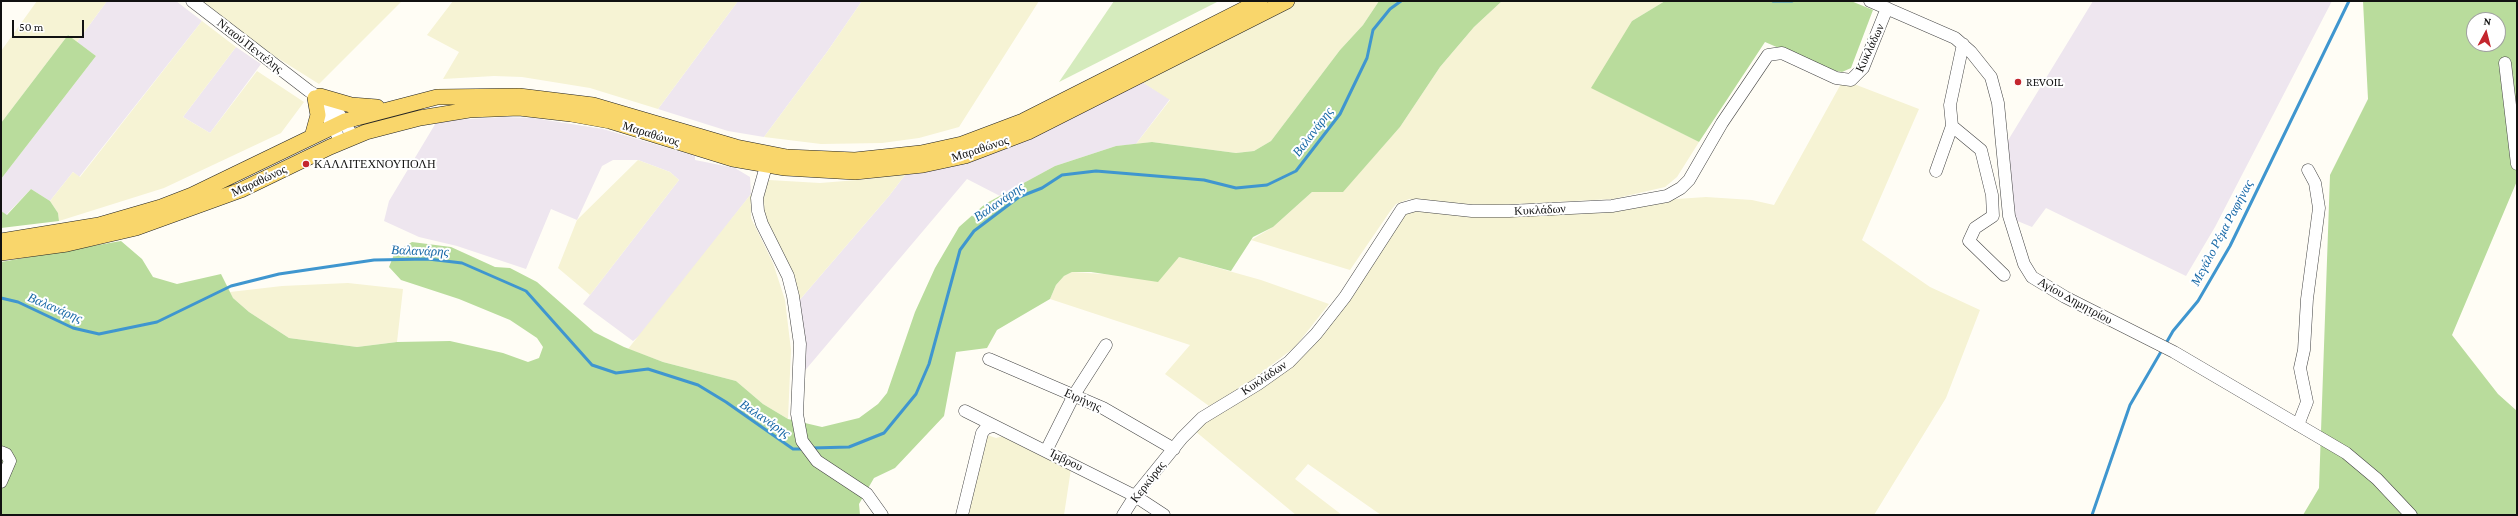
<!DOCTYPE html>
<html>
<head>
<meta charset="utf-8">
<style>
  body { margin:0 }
  #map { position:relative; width:2518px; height:516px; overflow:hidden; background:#fffdf5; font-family:"Crimson Pro",serif }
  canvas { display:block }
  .frame { position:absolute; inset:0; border:2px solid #111; pointer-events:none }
  .north { position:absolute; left:2466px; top:12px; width:40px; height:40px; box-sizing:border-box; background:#fff; border:1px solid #a0a0a0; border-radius:50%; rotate:7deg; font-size:11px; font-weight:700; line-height:16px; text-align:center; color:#111 }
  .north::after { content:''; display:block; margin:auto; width:14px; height:18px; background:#c4262e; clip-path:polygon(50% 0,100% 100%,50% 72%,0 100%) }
  .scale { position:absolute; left:12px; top:20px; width:72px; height:18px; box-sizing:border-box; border:2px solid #111; border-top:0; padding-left:5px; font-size:12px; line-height:14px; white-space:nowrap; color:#111; -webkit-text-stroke:3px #fff; paint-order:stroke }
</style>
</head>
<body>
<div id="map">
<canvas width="2518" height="516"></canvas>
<div class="frame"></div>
<div class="north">N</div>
<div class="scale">50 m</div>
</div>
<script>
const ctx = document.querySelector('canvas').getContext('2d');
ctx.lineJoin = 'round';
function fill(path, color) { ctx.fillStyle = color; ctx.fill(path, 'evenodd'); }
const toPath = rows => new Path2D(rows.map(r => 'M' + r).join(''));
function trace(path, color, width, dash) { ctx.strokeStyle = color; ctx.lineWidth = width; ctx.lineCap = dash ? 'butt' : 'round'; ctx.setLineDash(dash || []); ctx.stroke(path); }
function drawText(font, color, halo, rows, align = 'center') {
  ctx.font = font + ' "Crimson Pro",serif'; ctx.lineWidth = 4; ctx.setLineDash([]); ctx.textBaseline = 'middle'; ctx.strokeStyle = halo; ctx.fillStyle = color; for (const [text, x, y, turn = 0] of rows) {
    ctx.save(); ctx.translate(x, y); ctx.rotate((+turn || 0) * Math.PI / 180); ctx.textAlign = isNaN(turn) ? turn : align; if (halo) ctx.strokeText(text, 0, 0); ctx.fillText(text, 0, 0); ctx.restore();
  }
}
fill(toPath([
  [107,1,176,1,202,21,79,177,73,172,50,201,31,189,6,215,1,211,1,179,96,56,77,42],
  [738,1,862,1,827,52,764,137,728,131,658,109],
  [2093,1,2332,1,2215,227,2186,276,2046,208,2032,227,2015,220,2007,142],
  [236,47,261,64,210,133,183,117],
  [1139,80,1170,99,1136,144,1116,146,1055,166,1000,196,967,179,802,374,797,303,889,196,908,171],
  [504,117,533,118,603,129,695,156,695,160,735,168,750,177,751,194,645,331,633,341,583,304,679,180,670,172,638,160,613,160,602,166,577,220,551,209,526,269,457,246,419,237,384,221,389,201,437,121]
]), '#eee6ef');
fill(toPath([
  [37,1,107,1,77,42,68,35,1,123,1,51],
  [199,1,402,1,319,84,257,45],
  [453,1,738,1,658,109,590,88,522,77,494,76,443,79,459,52,427,35],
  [862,1,1039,1,959,127,919,138,882,143,821,144,764,137,827,52],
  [1297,1,1379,1,1363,25,1340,50,1271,141,1254,151,1236,153,1152,142,1136,144,1170,100,1139,80],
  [1502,1,1665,1,1632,21,1614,99,1699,142,1677,177,1665,187,1613,199,1494,205,1440,203,1409,199,1396,204,1391,210,1350,270,1251,240,1273,227,1312,192,1343,191,1400,127,1440,67,1474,27],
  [202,21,236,47,183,117,210,133,257,71,304,102,281,133,164,188,59,221,58,213,50,201,73,172,80,177],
  [1842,82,1854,84,1919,109,1862,240,1930,287,1980,310,1946,398,1874,515,1381,515,1308,464,1295,479,1342,515,1296,515,1195,431,1213,414,1291,363,1408,208,1473,213,1706,197,1752,200,1774,205],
  [638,160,670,172,679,180,590,295,558,268,577,220],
  [908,171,889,196,797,303,762,211,763,186,769,180,820,183,870,179],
  [751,194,751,218,773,263,785,300,791,350,788,419,763,404,736,381,663,362,628,349],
  [1179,257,1261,280,1329,304,1295,347,1232,395,1209,406,1165,374,1190,345,1050,299,1056,285,1064,276,1072,272,1119,275],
  [348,283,403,289,397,342,357,347,289,338,249,312,233,298,230,292,282,286],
  [984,434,996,438,1003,436,1071,469,1064,515,965,515]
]), '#f6f3d4');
fill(toPath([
  [1114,1,1219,1,1059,82]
]), '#d5ebbd');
fill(toPath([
  [1379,1,1502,1,1474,27,1440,67,1400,127,1343,192,1312,192,1273,227,1253,237,1231,271,1179,257,1158,282,1091,272,1072,272,1064,276,1056,285,1050,299,997,330,987,348,956,352,944,416,895,468,874,478,859,504,860,515,1,515,1,262,121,241,142,259,153,277,177,284,221,274,233,298,249,312,289,338,357,347,397,342,450,341,503,353,528,362,539,358,543,347,537,338,510,320,459,299,401,280,389,267,395,252,412,242,451,247,495,267,510,268,537,282,594,332,624,347,663,362,736,381,763,404,788,419,822,427,859,418,878,404,887,393,915,312,935,268,959,227,985,204,1055,166,1116,146,1152,142,1236,153,1254,151,1271,141,1340,50,1363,25],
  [1665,1,1851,1,1873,10,1851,68,1842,72,1830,70,1765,42,1699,142,1591,88,1632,21],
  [2363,1,2517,1,2517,181,2452,335,2498,394,2517,411,2517,515,2303,515,2319,488,2330,175,2368,99],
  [2474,20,2498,20,2498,44,2474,44],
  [68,35,96,56,1,179,1,123],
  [31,189,50,201,58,213,59,221,1,228,1,211,7,215]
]), '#b9dc9c');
trace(toPath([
  [1773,1,1792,1],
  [1,298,18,302,73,328,99,334,157,322,231,286,279,274,374,260,428,259,462,263,526,291,592,365,616,373,648,369,698,385,726,402,793,449,805,449],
  [2165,345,2173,331,2198,301,2230,246,2349,1],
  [812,448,849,447,884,433,916,394,929,364,960,250,974,231,1019,197,1042,188,1062,175,1096,171,1204,180,1236,188,1267,185,1296,171,1340,114,1367,58,1373,30,1390,9,1401,1],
  [2092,515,2130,405,2162,350]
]), '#3f96cf', 3);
const minor = toPath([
  [192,1,309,91,334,106,353,137],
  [1870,1,1955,38,1971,52,1991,77,1998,103,2009,216,2024,264,2032,277,2065,297,2174,352,2346,453,2377,479,2411,515],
  [1963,44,1950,105,1952,126,1981,150,1992,195,1993,216,1975,228,1969,241,2004,275],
  [2505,63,2517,164],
  [316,100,326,114,341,142],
  [766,166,757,198,758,211,762,224,788,276,793,296,800,344,797,414,802,441,817,461,867,494,882,515],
  [1936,171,1952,126],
  [989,359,1103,408,1174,449],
  [965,411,1135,496,1164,515],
  [2298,425,2307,402,2300,368,2304,350,2307,299,2319,208,2315,183,2308,170],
  [1046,451,1074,395,1106,345],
  [1,452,6,454,10,461,1,482],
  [962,515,982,433,986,428,993,426],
  [1123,515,1135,496,1182,438,1202,418,1258,384,1289,362,1316,334,1345,297,1402,209,1416,205,1472,211,1509,211,1612,206,1667,196,1681,188,1689,180,1722,123,1768,55,1782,53,1836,78,1851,80,1863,68,1887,8]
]);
const major = toPath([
  [320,96,351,105,377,107],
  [312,137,318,115,315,98],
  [1,241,99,225,161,207,192,195,345,121,437,97,519,96,593,105,736,147,787,157,855,160,921,153,962,144,1023,121,1260,1],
  [1,253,67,244,136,228,241,190,330,147,366,132,420,118,469,110,519,108,571,114,610,121,733,159,785,168,855,172,923,165,965,156,1028,132,1287,1]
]);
trace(minor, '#444', 13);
trace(major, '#222', 16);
trace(minor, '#fff', 12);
trace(major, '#f9d66b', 15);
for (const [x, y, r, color] of [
  [2018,82,4,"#c4262e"],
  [306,164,4,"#c4262e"]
]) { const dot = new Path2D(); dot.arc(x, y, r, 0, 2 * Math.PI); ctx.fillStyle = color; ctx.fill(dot); trace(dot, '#fff', 1.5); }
drawText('12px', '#111', '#fff', [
  ["Νταού Πεντέλης",250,46,38],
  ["Κυκλάδων",1870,48,-65],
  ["Μαραθώνος",651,134,17],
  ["Μαραθώνος",980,149,-18],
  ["Μαραθώνος",259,181,-25],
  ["Κυκλάδων",1540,210,-3],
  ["Αγίου Δημητρίου",2075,301,29],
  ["Κυκλάδων",1264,378,-34],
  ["Ειρήνης",1083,400,24],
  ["Ίμβρου",1066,460,26],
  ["Κερκύρας",1148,482,-52]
]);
drawText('12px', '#111', '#fff', [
  ["REVOIL",2026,82],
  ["ΚΑΛΛΙΤΕΧΝΟΥΠΟΛΗ",314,164]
], 'left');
drawText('italic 13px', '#1768a6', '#fff', [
  ["Βαλανάρης",1313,132,-53],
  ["Βαλανάρης",999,202,-35],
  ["Μεγάλο Ρέμα Ραφήνας",2222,233,-62],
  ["Βαλανάρης",420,251,2],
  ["Βαλανάρης",55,308,23],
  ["Βαλανάρης",765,419,34]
]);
</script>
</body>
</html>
